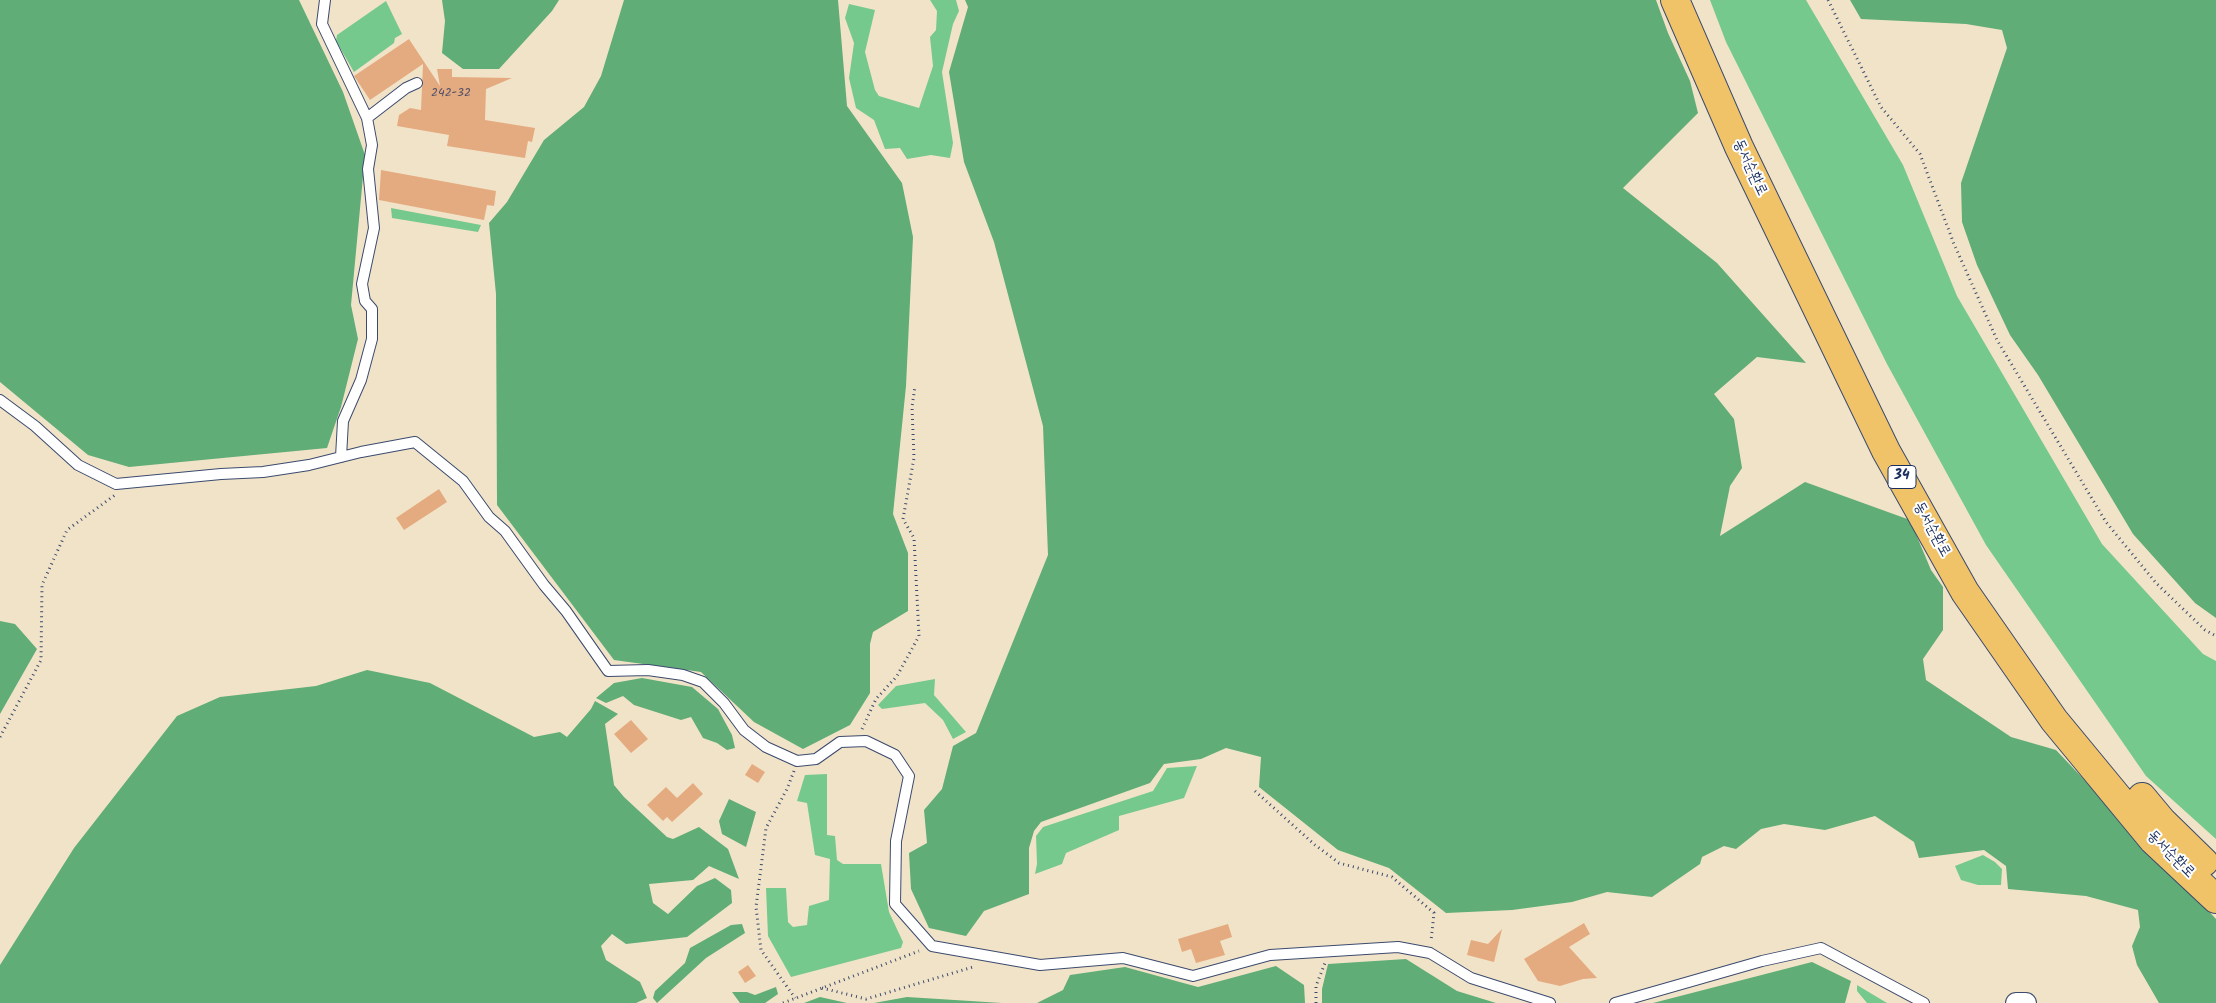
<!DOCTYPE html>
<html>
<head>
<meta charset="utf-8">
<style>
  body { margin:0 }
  canvas { display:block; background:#f1e3c7 }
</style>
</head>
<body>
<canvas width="2216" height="1003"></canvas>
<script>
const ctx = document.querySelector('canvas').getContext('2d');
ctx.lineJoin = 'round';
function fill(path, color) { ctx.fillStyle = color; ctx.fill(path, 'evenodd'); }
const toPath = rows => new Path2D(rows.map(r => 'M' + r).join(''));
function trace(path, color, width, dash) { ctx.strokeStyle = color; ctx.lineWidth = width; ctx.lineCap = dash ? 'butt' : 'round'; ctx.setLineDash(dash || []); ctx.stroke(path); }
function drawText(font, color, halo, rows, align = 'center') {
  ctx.font = font + ' Kalam,"Poor Story",sans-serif'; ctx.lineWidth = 4; ctx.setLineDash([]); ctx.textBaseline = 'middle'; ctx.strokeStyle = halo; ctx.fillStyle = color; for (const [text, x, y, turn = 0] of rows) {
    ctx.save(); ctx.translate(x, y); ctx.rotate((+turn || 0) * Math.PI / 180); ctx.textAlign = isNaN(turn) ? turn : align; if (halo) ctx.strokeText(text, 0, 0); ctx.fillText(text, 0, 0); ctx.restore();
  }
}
fill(toPath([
  [930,0,956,0,959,11,953,24,942,72,953,143,950,158,931,155,907,159,900,148,885,149,874,120,856,108,849,78,854,43,845,18,849,4,875,10,865,52,875,90,879,96,919,108,933,66,930,37,936,30,937,11],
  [1710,0,1806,0,1903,165,1957,296,2102,544,2203,654,2216,661,2216,839,2146,776,1986,545,1887,364,1726,42],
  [386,1,402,34,395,38,394,43,354,72,336,41,337,35],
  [391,208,481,225,478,232,392,218],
  [935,679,934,695,966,732,953,739,943,720,925,703,882,709,878,705,896,686],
  [1197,766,1184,798,1119,816,1119,830,1066,853,1062,864,1035,874,1037,864,1036,836,1043,827,1153,791,1167,768],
  [827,774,827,835,835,836,837,860,843,864,881,864,889,912,903,942,901,948,791,977,768,936,766,888,786,888,788,922,793,927,807,925,809,906,829,900,830,859,815,855,807,803,797,801,805,775],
  [1983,855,1995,862,2002,869,2001,885,1978,885,1961,880,1955,866],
  [1857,985,1887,1003,1867,1003,1857,991]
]), '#76c98c');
fill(toPath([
  [0,0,299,0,343,92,365,155,351,305,358,339,341,407,327,448,129,467,88,455,0,382],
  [442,0,559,0,552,11,499,69,463,69,442,53,445,21],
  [624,0,838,0,847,106,902,183,913,237,906,386,893,514,908,553,908,611,873,632,870,644,870,693,850,725,803,749,754,722,701,672,614,660,497,505,496,294,489,223,507,202,544,140,584,107,601,76],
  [965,0,1656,0,1668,33,1690,81,1698,113,1623,188,1717,263,1806,363,1757,357,1714,394,1734,419,1742,468,1730,486,1720,536,1805,482,1910,520,1931,570,1943,587,1943,630,1923,659,1926,680,2011,737,2056,750,2216,919,2216,1003,2159,1003,2137,965,2132,946,2140,927,2138,910,2086,896,2008,889,2006,866,1984,850,1919,858,1914,842,1875,816,1825,830,1784,824,1761,829,1736,849,1724,846,1702,857,1700,864,1652,897,1607,892,1572,902,1512,910,1446,913,1389,868,1338,850,1259,787,1261,757,1226,748,1201,759,1164,764,1150,783,1041,822,1034,831,1029,848,1029,894,984,911,966,936,929,928,911,889,909,853,927,843,924,810,942,789,953,746,976,733,1048,555,1043,426,994,242,964,162,949,72,968,7],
  [1850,0,2216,0,2216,618,2195,603,2133,534,2038,375,2010,335,1977,265,1962,222,1961,183,2007,48,2002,30,1966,24,1861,19],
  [0,621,15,624,37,649,0,714],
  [367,670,430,683,534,737,560,732,567,737,591,709,595,701,618,714,605,724,614,785,624,797,667,837,673,839,699,827,728,849,739,879,709,866,693,880,649,884,653,903,668,914,697,886,715,878,731,890,732,903,687,937,626,944,612,934,601,946,606,960,640,982,647,998,636,1003,0,1003,0,965,74,848,177,716,220,697,316,686],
  [642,678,692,687,718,709,732,735,735,748,727,750,717,743,703,738,691,717,681,720,634,705,623,696,606,703,596,698,614,683],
  [729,799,756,812,746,847,722,834,719,821],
  [742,924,745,933,706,958,657,1003,653,998,655,991,685,963,690,948,731,925],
  [1406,959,1457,991,1496,1003,1322,1003,1322,989,1328,964],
  [1812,962,1851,981,1845,1003,1653,1003],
  [1276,966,1304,985,1305,1003,1037,1003,1063,990,1070,975,1125,967,1198,987],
  [776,987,778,994,765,1003,740,1003,732,992,747,992,755,995],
  [820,997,847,1003,804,1003],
  [907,997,1002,1003,874,1003]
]), '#60ad78');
fill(toPath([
  [409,39,440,86,437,69,452,69,452,77,512,78,486,89,485,120,535,128,532,142,528,141,525,158,447,146,449,135,397,126,399,115,410,108,421,110,423,64,370,100,354,76],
  [381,170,496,191,494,206,487,205,484,220,379,200],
  [439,489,447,502,404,530,396,518],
  [631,720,648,739,631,753,614,734],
  [752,764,765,772,758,783,745,775],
  [693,783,703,794,672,822,667,817,663,821,647,805,666,787,677,798],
  [1584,923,1590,934,1569,947,1597,978,1583,979,1560,986,1538,981,1524,959],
  [1228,924,1232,937,1220,941,1225,955,1196,963,1191,949,1182,952,1178,939],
  [1502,929,1494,962,1467,955,1471,940,1488,944],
  [748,965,756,976,745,983,738,972]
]), '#e5ab80');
const lane = toPath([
  [325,0,322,24,367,118,372,145,368,169,374,228,362,284,365,301,372,309,372,339,361,380,343,421,341,457],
  [367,118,406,88,417,83],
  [0,400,35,426,78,465,116,484,221,474,263,472,309,465,361,452,415,442,463,481,489,517,505,531,544,585,566,611,608,671,648,670,683,675,703,682,724,703,744,730,766,747,797,761,816,759,840,742,866,741,895,755,909,776,896,841,895,904,932,946,1040,965,1123,958,1193,976,1270,955,1398,947,1430,953,1471,978,1550,1003],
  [1615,1003,1762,961,1821,948,1924,1003]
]);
const street = toPath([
  [2016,1003,2026,1003]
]);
const highway = toPath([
  [1675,0,1739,147,1886,451,1965,592,2054,720,2153,840,2216,899],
  [2142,797,2162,821,2204,862]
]);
trace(lane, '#3b4a6e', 12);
trace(street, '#3b4a6e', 22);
trace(highway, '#3b4a6e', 30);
trace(toPath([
  [1828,0,1881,107,1920,154,1954,244,1997,340,2106,522,2156,583,2205,630,2216,636],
  [862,729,876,699,897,676,919,636,914,538,903,519,914,458,912,407,915,386],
  [0,737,41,660,42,585,67,530,115,495],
  [794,771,787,789,766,828,756,907,761,950,795,998],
  [1255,791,1315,845,1339,863,1392,877,1434,913,1431,941],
  [822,988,866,999,973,967],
  [783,1003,919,951],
  [1316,1003,1316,986,1325,963]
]), '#3b4a6e', 3, [1, 4]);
trace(lane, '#fff', 10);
trace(street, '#fff', 20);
trace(highway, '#f1c369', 28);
drawText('12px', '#4e4e66', null, [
  ["242-32",451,94]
]);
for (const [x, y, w] of [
  [1902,477,28]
]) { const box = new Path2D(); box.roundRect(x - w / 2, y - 11.5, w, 23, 4); ctx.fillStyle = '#fff'; ctx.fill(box); trace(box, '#1b2f5e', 1); }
drawText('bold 14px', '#1b2f5e', null, [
  ["34",1902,477]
]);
drawText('15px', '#1b2f5e', '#fff', [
  ["동서순환로",1749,168,65],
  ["동서순환로",1931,530,61],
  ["동서순환로",2170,855,45]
]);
</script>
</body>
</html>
